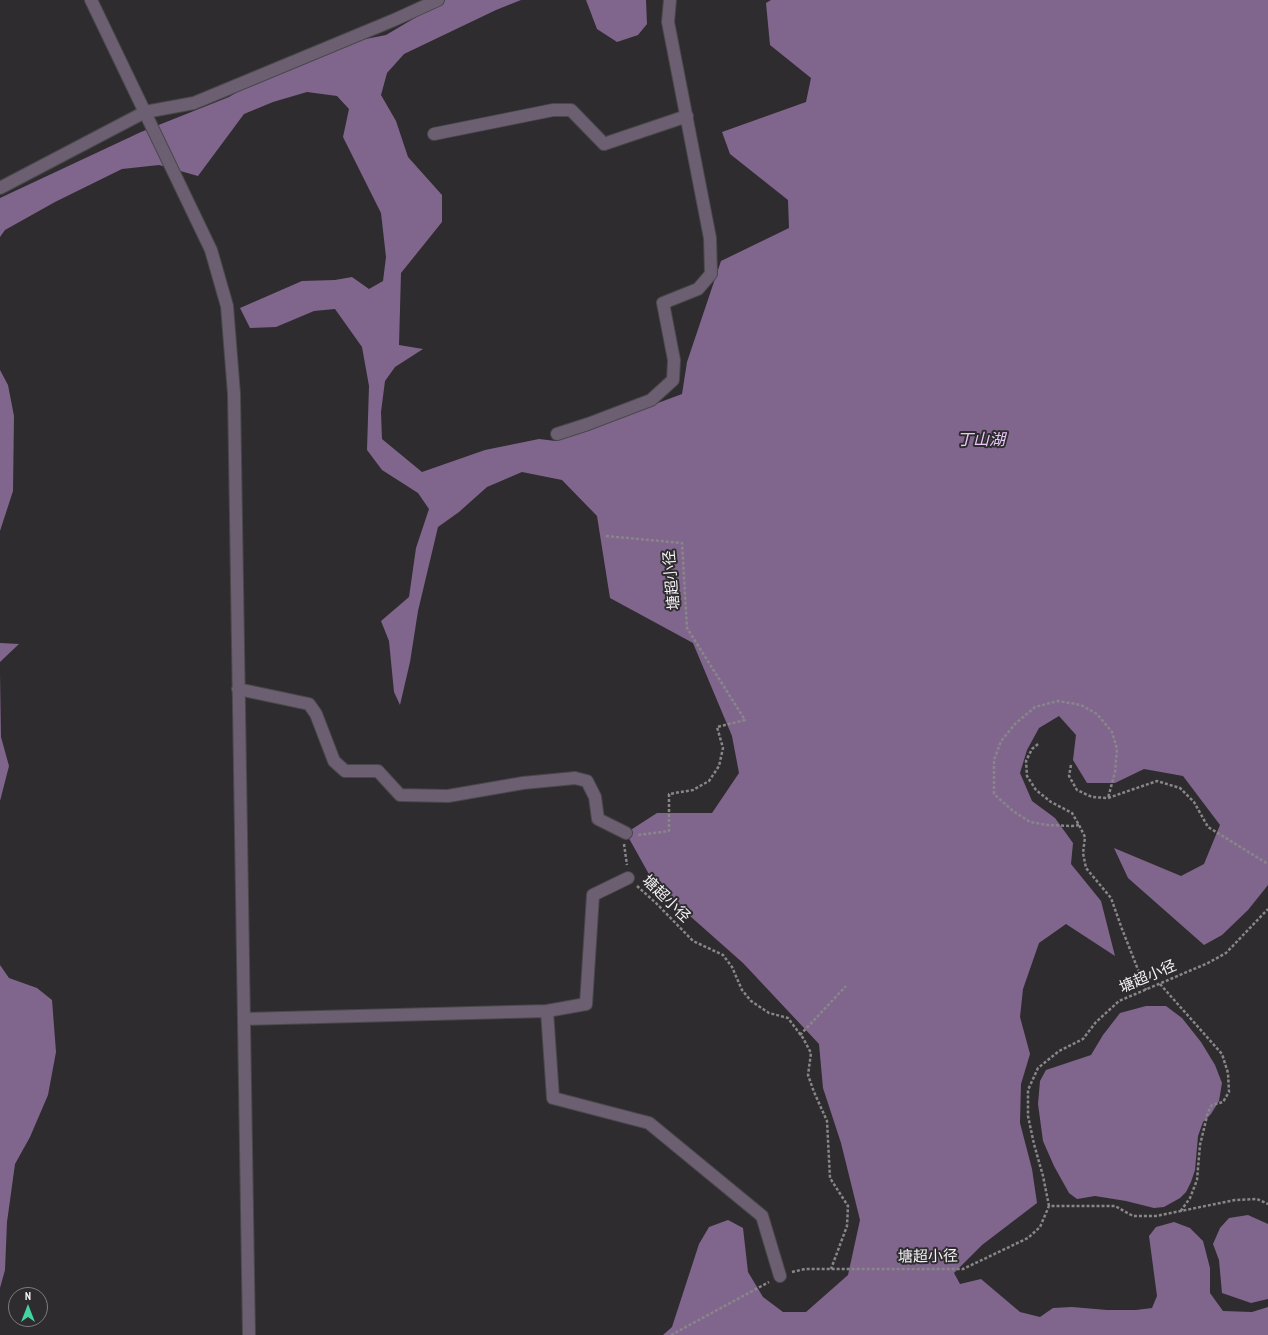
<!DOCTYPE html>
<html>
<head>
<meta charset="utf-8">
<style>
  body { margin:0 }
  #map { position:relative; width:1268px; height:1335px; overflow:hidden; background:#2e2c2f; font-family:"PT Sans Narrow",sans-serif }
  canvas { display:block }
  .north { position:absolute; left:8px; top:1287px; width:40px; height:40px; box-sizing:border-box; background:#2e2c2f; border:1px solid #7e7c7e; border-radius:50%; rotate:0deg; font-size:11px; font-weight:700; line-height:16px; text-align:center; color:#f5f3f5 }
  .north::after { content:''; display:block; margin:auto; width:14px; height:18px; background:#43d4a0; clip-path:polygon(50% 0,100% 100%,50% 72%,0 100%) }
</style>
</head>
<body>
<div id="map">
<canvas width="1268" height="1335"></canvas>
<div class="north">N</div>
</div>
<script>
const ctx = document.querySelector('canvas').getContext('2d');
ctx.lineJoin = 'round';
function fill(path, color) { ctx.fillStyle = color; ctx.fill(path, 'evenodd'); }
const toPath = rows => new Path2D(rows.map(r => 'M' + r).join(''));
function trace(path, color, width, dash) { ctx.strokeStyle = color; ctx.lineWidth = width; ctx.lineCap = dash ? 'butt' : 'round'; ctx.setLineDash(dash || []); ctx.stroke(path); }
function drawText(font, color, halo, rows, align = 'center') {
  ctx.font = font + ' "PT Sans Narrow","Noto Sans SC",sans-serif'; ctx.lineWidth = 4; ctx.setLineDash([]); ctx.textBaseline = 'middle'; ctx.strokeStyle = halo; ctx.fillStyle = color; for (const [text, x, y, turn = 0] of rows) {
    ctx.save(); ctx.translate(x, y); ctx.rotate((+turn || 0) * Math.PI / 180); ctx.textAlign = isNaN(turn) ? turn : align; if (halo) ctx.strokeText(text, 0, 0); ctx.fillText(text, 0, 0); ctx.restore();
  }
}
fill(toPath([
  [445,0,521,0,496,10,404,54,387,73,381,95,396,121,408,157,442,195,442,222,401,273,399,345,423,349,395,367,385,381,381,412,382,439,422,472,485,450,539,439,556,441,682,394,687,362,721,261,789,228,788,200,730,154,722,132,806,102,811,78,770,45,766,3,771,0,1268,0,1268,885,1248,910,1222,935,1204,945,1128,878,1114,848,1181,876,1204,864,1220,825,1183,776,1144,769,1115,783,1087,783,1073,760,1076,735,1059,716,1039,728,1027,750,1020,773,1032,801,1055,818,1073,843,1071,864,1101,901,1115,956,1066,924,1039,943,1023,989,1020,1017,1030,1054,1021,1084,1020,1123,1032,1169,1037,1203,982,1245,954,1273,960,1284,981,1279,1020,1312,1040,1317,1053,1308,1072,1307,1107,1310,1136,1310,1152,1308,1157,1296,1149,1236,1156,1227,1174,1222,1190,1228,1203,1241,1210,1268,1210,1293,1223,1311,1252,1312,1268,1307,1268,1335,663,1335,672,1327,699,1244,709,1227,728,1220,743,1228,748,1272,763,1297,783,1312,806,1312,848,1275,860,1220,841,1143,823,1088,819,1044,743,963,655,885,626,833,657,813,712,813,739,773,732,736,693,643,610,598,597,516,562,480,522,472,487,487,459,512,438,527,418,611,410,662,400,705,394,692,389,641,381,621,409,597,416,548,429,509,418,493,382,470,367,450,369,386,362,347,335,309,314,311,276,327,250,328,240,308,302,281,335,280,352,277,369,289,383,281,386,257,381,213,343,137,349,109,337,96,307,92,273,102,244,114,198,176,159,165,122,169,55,202,5,230,0,237,0,198,141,132,229,97,305,51,386,35],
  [586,0,646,0,647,24,638,35,617,42,597,29],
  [0,370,8,385,14,416,13,491,0,531],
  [0,643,19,644,0,662],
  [0,672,1,737,9,766,0,801],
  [0,965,9,978,37,988,52,1000,56,1052,48,1095,30,1137,15,1164,7,1222,5,1270,0,1288],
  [1146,1006,1166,1006,1182,1018,1201,1042,1215,1065,1222,1083,1219,1101,1211,1114,1203,1122,1198,1136,1195,1170,1191,1182,1186,1192,1180,1198,1164,1207,1154,1208,1126,1201,1095,1196,1077,1199,1069,1193,1054,1166,1043,1141,1038,1104,1040,1081,1046,1070,1091,1055,1103,1035,1120,1013],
  [1248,1215,1268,1224,1268,1299,1251,1303,1222,1293,1219,1260,1213,1244,1220,1228,1229,1218]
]), '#80668d');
const minor = toPath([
  [91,0,211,250,227,306,234,394,249,1335],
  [434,134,553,110,571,110,604,144,687,116],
  [0,188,145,112,194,103,394,20,438,0],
  [557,434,588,424,651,400,673,380,674,360,663,303,698,289,711,274,710,238,668,22,670,0],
  [238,689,309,704,316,714,334,761,345,771,378,771,400,795,448,796,523,783,575,778,587,781,595,797,598,819,626,833],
  [547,1011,586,1004,593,895,628,878],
  [244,1019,547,1011,553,1098,649,1123,762,1216,780,1276]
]);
trace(minor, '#4a484b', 14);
trace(toPath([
  [606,536,682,543,687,628,745,720,717,727,723,748,719,766,709,781,693,790,669,794,669,831,638,835],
  [1038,744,1032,749,1026,761,1027,776,1036,790,1051,802,1072,813,1079,825,1085,837,1083,853,1086,868,1111,898,1122,929,1146,990],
  [1071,765,1069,776,1077,790,1092,797,1108,798,1157,781,1180,788,1194,802,1208,827,1268,864],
  [1079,825,1072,826,1047,825,1030,822,1013,811,994,794,994,760,1001,741,1015,724,1035,707,1058,701,1081,705,1097,714,1112,732,1117,749,1115,772,1108,798],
  [624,844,627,865],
  [637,886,656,903,693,941,723,955,732,967,742,990,751,1001,769,1013,788,1018,803,1038,811,1053,808,1075,814,1092,827,1121,830,1178,848,1206,847,1226,831,1269],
  [1160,984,1222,1054,1228,1073,1229,1092,1223,1102,1212,1105,1208,1112,1200,1145,1197,1180,1190,1198,1180,1212],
  [800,1035,846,986],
  [1049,1206,1043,1176,1034,1144,1028,1116,1028,1090,1038,1068,1059,1051,1083,1039,1096,1022,1119,1001,1208,963,1226,953,1268,909],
  [792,1272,805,1269,963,1269,1028,1238,1040,1227,1049,1206,1115,1206,1133,1216,1156,1216,1235,1200,1257,1199,1268,1204],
  [671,1335,769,1282]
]), '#888689', 2.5, [3, 2]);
trace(minor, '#6b5f71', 12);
drawText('15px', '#f5f3f5', '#2e2c2f', [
  ["塘超小径",672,580,-95],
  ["塘超小径",666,899,44],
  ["塘超小径",1148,977,-23],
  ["塘超小径",928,1257,-1]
]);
drawText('italic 16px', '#ebc8fc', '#2e2c2f', [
  ["丁山湖",981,440]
]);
</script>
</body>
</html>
